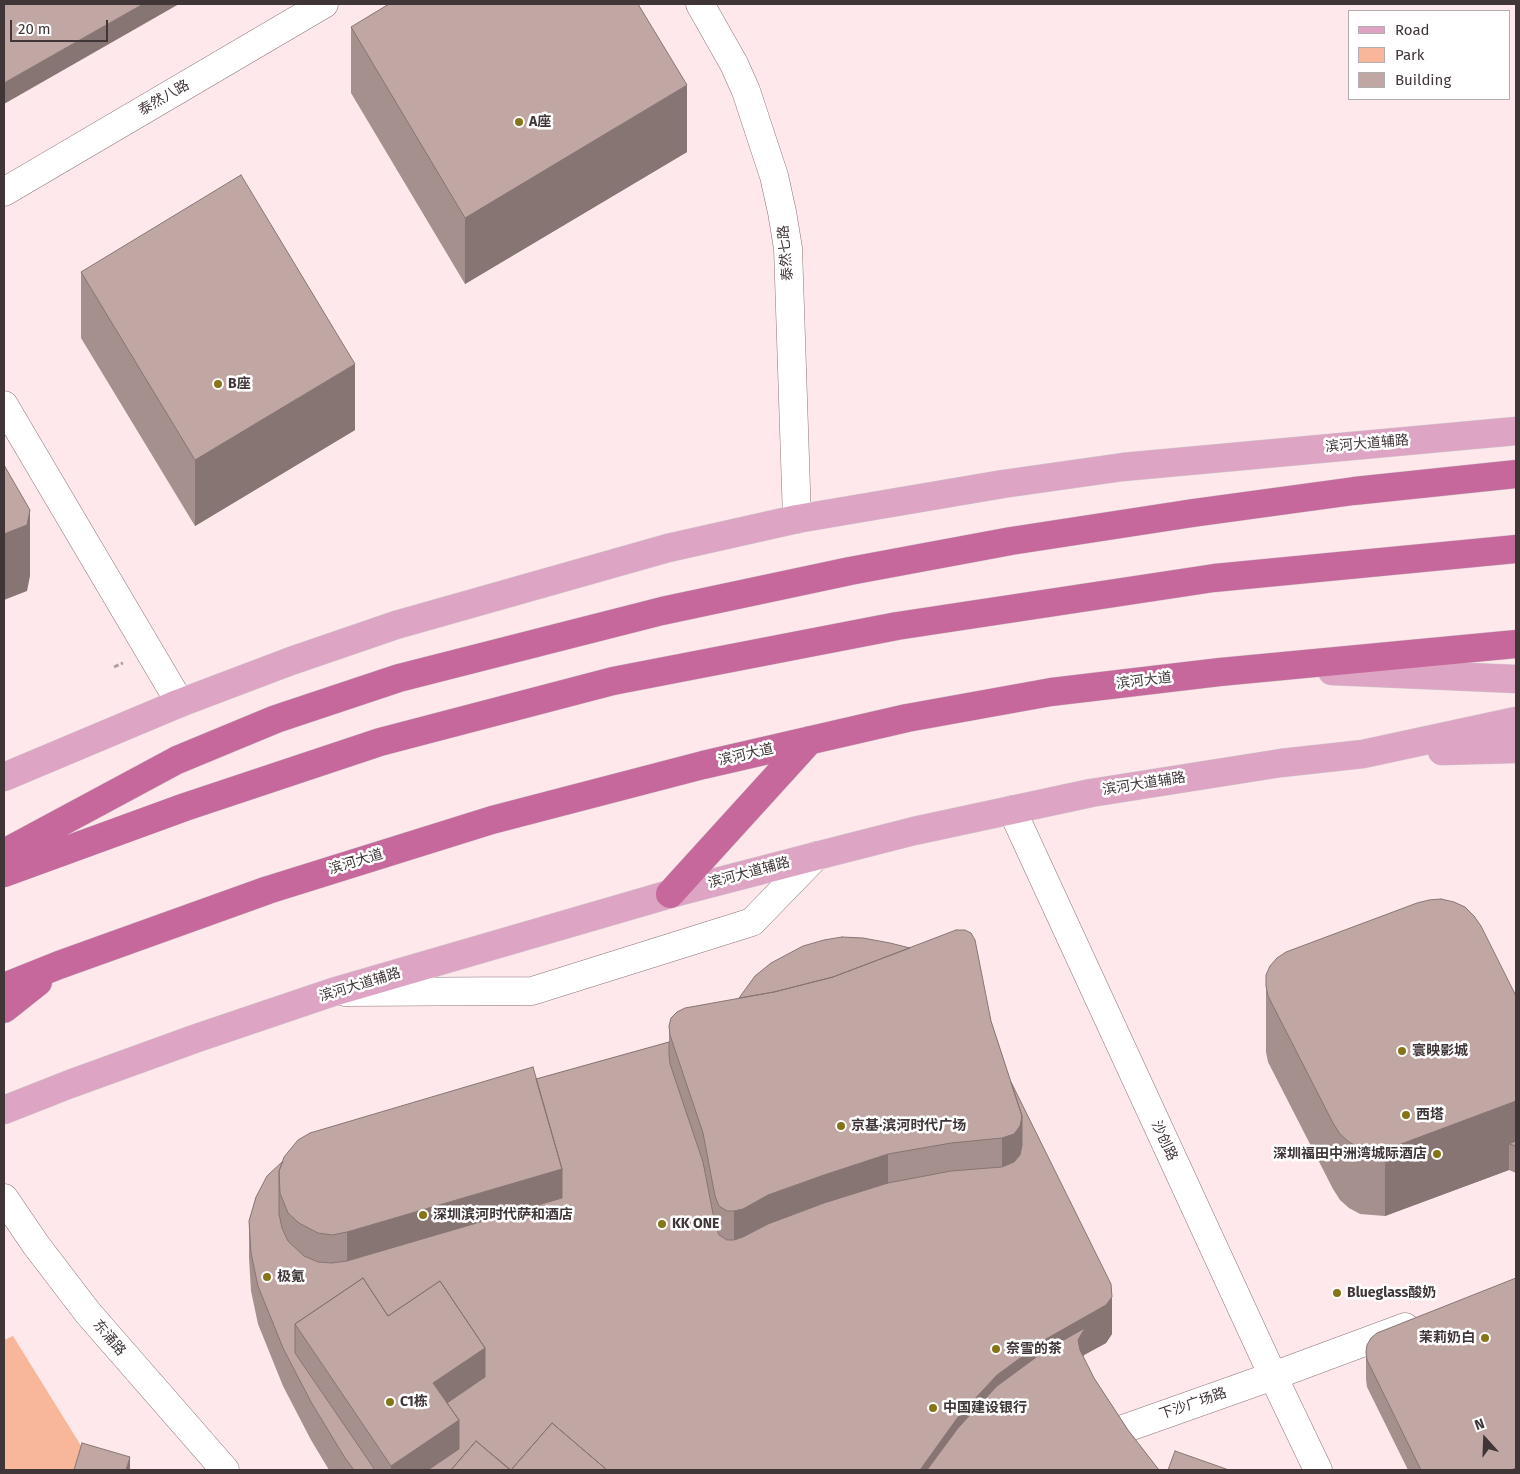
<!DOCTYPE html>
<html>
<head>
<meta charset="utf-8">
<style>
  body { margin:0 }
  #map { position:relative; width:1520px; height:1474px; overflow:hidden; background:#fee8eb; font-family:"Fira Sans",sans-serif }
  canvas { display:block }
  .frame { position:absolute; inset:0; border:5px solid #403537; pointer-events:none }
  .legend { position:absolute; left:1348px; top:10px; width:162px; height:90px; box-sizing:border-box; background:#fff; border:1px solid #b3aeaf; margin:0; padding:6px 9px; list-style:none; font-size:15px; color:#403537 }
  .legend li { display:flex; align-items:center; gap:10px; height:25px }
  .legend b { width:25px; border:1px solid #b3aeaf }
  .north { position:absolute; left:1460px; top:1414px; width:50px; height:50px; -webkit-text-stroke:4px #fff; paint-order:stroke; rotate:340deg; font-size:14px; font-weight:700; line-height:20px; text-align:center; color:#403537 }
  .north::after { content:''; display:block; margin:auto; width:18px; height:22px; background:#403537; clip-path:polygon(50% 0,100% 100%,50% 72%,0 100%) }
  .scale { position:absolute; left:10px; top:20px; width:98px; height:22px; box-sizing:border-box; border:2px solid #403537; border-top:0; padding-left:6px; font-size:15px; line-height:18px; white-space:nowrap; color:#403537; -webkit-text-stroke:4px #fff; paint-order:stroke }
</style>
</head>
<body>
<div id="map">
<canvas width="1520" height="1474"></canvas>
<div class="frame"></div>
<ul class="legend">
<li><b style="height:6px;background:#dda4c4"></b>Road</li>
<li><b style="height:14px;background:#f8b79b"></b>Park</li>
<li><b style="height:14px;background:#c1a7a4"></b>Building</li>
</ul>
<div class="north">N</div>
<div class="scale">20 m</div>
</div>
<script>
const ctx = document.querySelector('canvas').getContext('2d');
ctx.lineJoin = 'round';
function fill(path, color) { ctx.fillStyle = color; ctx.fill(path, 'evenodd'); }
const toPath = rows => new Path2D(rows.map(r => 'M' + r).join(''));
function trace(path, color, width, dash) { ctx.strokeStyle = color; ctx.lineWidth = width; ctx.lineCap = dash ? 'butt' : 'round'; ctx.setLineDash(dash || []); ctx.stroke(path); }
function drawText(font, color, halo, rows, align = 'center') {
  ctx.font = font + ' "Fira Sans","Noto Sans SC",sans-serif'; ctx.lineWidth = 5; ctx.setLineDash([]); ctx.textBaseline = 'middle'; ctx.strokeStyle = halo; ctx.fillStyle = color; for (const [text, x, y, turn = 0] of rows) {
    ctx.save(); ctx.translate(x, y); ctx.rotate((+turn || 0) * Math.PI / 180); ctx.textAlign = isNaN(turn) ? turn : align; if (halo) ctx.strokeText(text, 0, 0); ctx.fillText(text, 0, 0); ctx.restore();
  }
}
fill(toPath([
  [13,1336,93,1465,79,1470,4,1470,4,1340]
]), '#f8b79b');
const minor = toPath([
  [700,4,734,64,746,91,774,176,782,212,788,248,797,519],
  [4,192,324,4],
  [4,405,180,703],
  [1012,810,1273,1376,1318,1470],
  [345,992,532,991,752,922,816,856],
  [4,1198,36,1245,88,1313,225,1470],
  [1112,1433,1273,1376,1405,1327]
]);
const major = toPath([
  [1332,671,1516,679],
  [1442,751,1516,749],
  [4,777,180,703,291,661,396,625,668,548,797,519,1003,484,1123,467,1516,431],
  [4,1110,70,1084,197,1038,333,992,670,894,816,856,914,831,1091,793,1281,763,1363,754,1516,721]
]);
const highway = toPath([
  [4,853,177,760,276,719,399,678,662,611,850,571,1011,541,1193,513,1354,491,1516,474],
  [4,873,185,807,380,742,613,681,897,626,1214,578,1516,549],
  [670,894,810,740],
  [4,987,59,965,268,890,492,820,703,765,907,718,1051,692,1220,672,1516,644],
  [4,1009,38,982]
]);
trace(minor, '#8c7478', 29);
trace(major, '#d1cfcf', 29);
trace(highway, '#d1cfcf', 29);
trace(toPath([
  [114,667,123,663]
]), '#b09ea1', 3, [5, 2.5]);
trace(minor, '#fff', 28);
trace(major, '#dda4c4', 28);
trace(highway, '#c6689c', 28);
fill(toPath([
  [351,27,687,152,465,284,351,93],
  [81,272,355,430,195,526,81,338],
  [1266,986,1516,996,1516,1173,1509,1170,1385,1216,1360,1214,1349,1208,1340,1200,1333,1189,1268,1062,1266,1052],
  [991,1021,1011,1082,1112,1334,1106,1343,1084,1355,1083,1357,1094,1378,1128,1430,1159,1470,329,1470,311,1440,283,1386,258,1324,251,1291,249,1258,249,1221,256,1197,536,1079,669,1042,669,1026],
  [1366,1352,1516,1470,1408,1470,1367,1387,1366,1379]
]), '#a6908d');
fill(toPath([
  [143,4,179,4,4,104,4,83],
  [687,85,687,152,465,284,465,218],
  [355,364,355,430,195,526,195,460],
  [30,510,30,576,27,591,4,600,4,534],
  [1516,1101,1516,1146,1509,1144,1509,1170,1385,1216,1385,1150],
  [1022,1116,1022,1182,1002,1204,1002,1138],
  [888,1154,888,1220,734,1278,734,1211,768,1195,824,1175],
  [562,1169,562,1236,347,1298,347,1232],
  [1112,1297,1112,1334,1106,1343,1084,1355,1078,1366,946,1470,920,1470,958,1417,997,1375,1046,1339],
  [485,1348,485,1414,459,1470,391,1470,391,1466,433,1383],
  [130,1457,130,1470,126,1470]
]), '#877573');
const building = toPath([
  [4,4,143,4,4,83,4,4],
  [389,4,638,4,687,85,465,218,351,27,389,4],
  [241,175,355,364,195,460,81,272,241,175],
  [4,465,30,510,27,525,4,534,4,465],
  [1441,899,1454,902,1465,907,1474,916,1481,926,1516,996,1516,1101,1385,1150,1360,1148,1349,1142,1340,1134,1333,1123,1268,996,1266,986,1266,975,1270,966,1277,958,1286,952,1417,903,1429,900,1441,899],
  [956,930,965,930,971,933,975,940,991,1021,1022,1116,1020,1126,1014,1134,1002,1138,951,1143,888,1154,824,1175,768,1195,743,1209,734,1211,727,1211,719,1206,715,1196,703,1133,670,1035,669,1026,671,1018,677,1012,685,1008,774,992,833,977,956,930],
  [842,937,863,938,890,943,910,948,833,977,774,992,739,998,755,976,771,963,803,946,824,940,842,937],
  [669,1042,669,1055,670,1064,703,1162,715,1224,719,1235,727,1240,734,1240,743,1237,768,1224,824,1203,888,1183,951,1171,1002,1167,1014,1162,1020,1155,1022,1145,1022,1116,1011,1082,1111,1284,1112,1297,1106,1305,1046,1339,997,1375,958,1417,920,1470,607,1470,552,1423,511,1470,476,1441,451,1470,428,1470,459,1449,459,1420,447,1403,485,1377,485,1348,440,1281,388,1316,363,1278,295,1324,295,1353,375,1470,354,1470,345,1458,311,1402,283,1348,258,1286,251,1253,249,1221,256,1197,267,1176,283,1161,279,1171,279,1214,282,1228,288,1241,304,1256,318,1262,332,1263,347,1261,562,1198,562,1169,536,1079,669,1042],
  [533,1067,562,1169,347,1232,332,1235,318,1233,299,1223,288,1213,280,1193,279,1171,284,1157,298,1140,310,1133,533,1067],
  [1516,1141,1516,1146,1509,1144,1516,1141],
  [363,1278,388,1316,440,1281,485,1348,433,1383,459,1420,391,1466,295,1324,363,1278],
  [1516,1278,1516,1468,1511,1470,1421,1470,1367,1360,1366,1352,1367,1345,1371,1338,1377,1333,1516,1278],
  [1085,1328,1078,1340,1080,1350,1094,1378,1128,1430,1159,1470,927,1470,958,1428,997,1386,1046,1350,1085,1328],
  [552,1423,607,1470,511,1470,552,1423],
  [476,1441,510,1470,451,1470,476,1441],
  [82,1443,130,1457,126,1470,74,1470,82,1443],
  [1175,1451,1229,1470,1168,1470,1175,1451]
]);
fill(building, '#c1a7a4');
trace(building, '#877573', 1);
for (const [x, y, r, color] of [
  [519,122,5,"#857518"],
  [218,384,5,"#857518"],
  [1402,1051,5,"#857518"],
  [1406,1115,5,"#857518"],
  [841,1126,5,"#857518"],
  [1437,1154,5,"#857518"],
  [423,1215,5,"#857518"],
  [662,1224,5,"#857518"],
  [267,1277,5,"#857518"],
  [1337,1293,5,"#857518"],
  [1485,1338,5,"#857518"],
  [996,1349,5,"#857518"],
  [390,1402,5,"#857518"],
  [933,1408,5,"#857518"]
]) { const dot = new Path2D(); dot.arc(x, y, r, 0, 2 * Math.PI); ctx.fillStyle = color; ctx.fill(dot); trace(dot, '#fff', 2); }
drawText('14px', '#403537', '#fff', [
  ["泰然八路",164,98,-30],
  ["泰然七路",786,253,-95],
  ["滨河大道辅路",1367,444,-5],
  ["滨河大道",1144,681,-7],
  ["滨河大道",746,755,-13],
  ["滨河大道辅路",1144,784,-9],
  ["滨河大道",356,862,-17],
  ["滨河大道辅路",749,873,-15],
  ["滨河大道辅路",360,985,-17],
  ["沙创路",1164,1141,65],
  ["东涌路",109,1338,50],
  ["下沙广场路",1193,1404,-19]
]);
drawText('bold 14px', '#403537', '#fff', [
  ["A座",529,122],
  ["B座",228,384],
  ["寰映影城",1412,1051],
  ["西塔",1416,1115],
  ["京基·滨河时代广场",851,1126],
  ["深圳福田中洲湾城际酒店",1427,1154,"right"],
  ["深圳滨河时代萨和酒店",433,1215],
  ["KK ONE",672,1224],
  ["极氪",277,1277],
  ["Blueglass酸奶",1347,1293],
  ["茉莉奶白",1475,1338,"right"],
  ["奈雪的茶",1006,1349],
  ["C1栋",400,1402],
  ["中国建设银行",943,1408]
], 'left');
</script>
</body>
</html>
